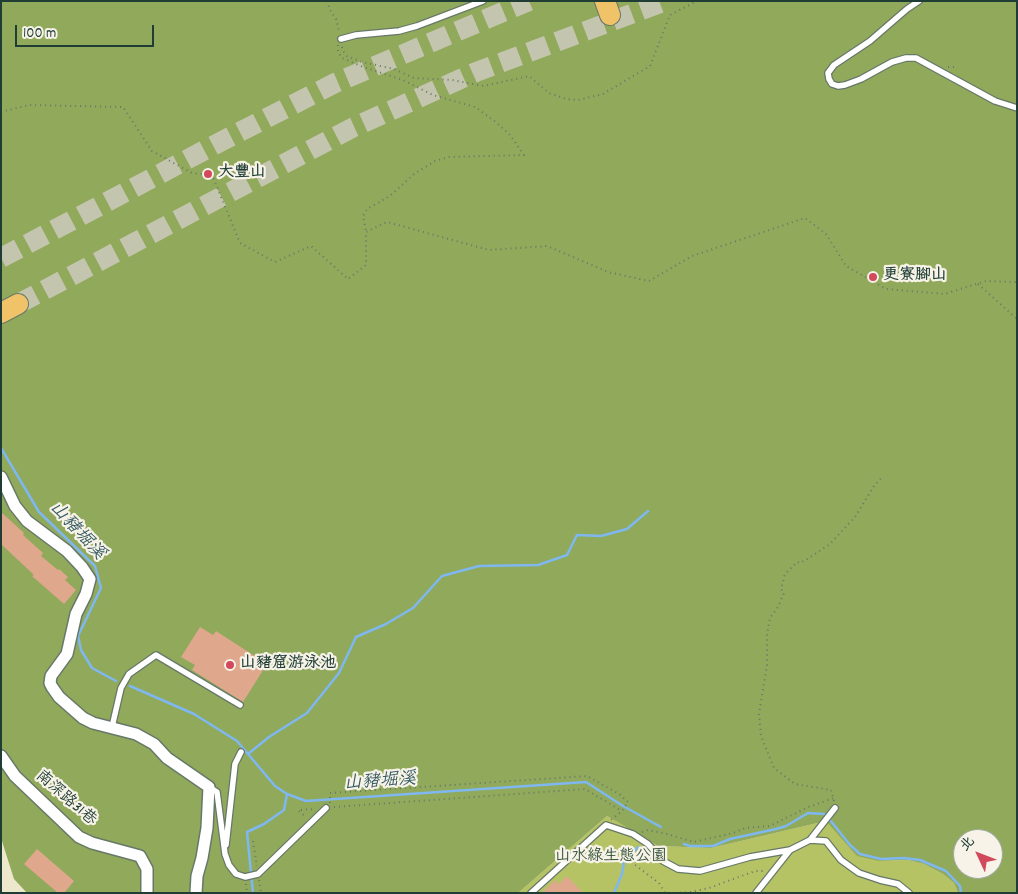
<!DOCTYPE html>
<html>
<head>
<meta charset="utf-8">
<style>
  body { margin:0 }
  #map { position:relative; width:1018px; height:894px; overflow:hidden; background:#ede7cc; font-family:Dekko,"LXGW WenKai TC",sans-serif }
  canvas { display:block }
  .frame { position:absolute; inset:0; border:2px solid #1f3d34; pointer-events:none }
  .north { position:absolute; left:953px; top:829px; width:50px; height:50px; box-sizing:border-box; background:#f7f3e8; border:1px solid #a1aaa0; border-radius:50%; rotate:313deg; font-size:14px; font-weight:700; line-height:20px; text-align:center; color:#1f3d34 }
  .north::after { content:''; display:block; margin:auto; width:18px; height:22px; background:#d1495b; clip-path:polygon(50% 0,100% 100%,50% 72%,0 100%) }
  .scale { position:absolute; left:15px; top:25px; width:139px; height:22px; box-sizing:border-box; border:2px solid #1f3d34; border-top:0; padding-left:6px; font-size:15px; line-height:18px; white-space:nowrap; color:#1f3d34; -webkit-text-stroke:4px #f7f3e8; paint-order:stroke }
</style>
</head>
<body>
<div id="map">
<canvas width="1018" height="894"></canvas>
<div class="frame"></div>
<div class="north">北</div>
<div class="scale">100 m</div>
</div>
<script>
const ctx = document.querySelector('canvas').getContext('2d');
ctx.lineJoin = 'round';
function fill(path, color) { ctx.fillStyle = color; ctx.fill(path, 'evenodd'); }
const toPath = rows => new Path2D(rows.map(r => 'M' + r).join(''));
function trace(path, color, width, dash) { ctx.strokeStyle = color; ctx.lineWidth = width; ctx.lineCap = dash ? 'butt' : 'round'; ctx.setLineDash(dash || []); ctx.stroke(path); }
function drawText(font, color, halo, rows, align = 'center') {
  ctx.font = font + ' Dekko,"LXGW WenKai TC",sans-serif'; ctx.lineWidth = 4.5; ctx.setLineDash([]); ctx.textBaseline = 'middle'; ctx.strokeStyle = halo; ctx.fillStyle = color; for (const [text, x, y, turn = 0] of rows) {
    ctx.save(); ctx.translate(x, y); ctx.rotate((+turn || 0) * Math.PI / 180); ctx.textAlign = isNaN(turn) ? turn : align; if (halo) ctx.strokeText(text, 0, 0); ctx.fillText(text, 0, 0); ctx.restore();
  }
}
fill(toPath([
  [607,816,658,846,711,848,826,821,879,861,908,860,924,864,943,874,954,883,958,893,518,893]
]), '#b6c365');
fill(toPath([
  [1,1,1017,1,1017,893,958,893,954,883,943,874,924,864,908,860,879,861,857,856,826,821,711,848,658,846,607,816,518,893,27,893,14,879,1,838],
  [963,839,993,839,993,869,963,869]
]), '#90a95a');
trace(toPath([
  [1,448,39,512,95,566,101,588,78,636,81,650,92,668,116,681],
  [130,686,194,714,237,741,275,786,287,794,306,801,586,782,623,806,661,827],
  [248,754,269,737,307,713,339,673,356,637,386,624,413,608,442,576,479,566,538,565,567,555,577,535,601,536,627,529,648,511],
  [830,820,850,845,860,854,881,859,904,858,920,860,946,871,960,886,961,893],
  [684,844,690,846,713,846,730,839,776,829,786,826,808,813,824,814],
  [631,855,638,847],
  [253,893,247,832,264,824,284,810,287,794],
  [614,893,622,874,624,861]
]), '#7fb8f0', 2.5);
fill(toPath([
  [1,512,24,533,23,535,43,553,41,556,58,570,59,569,68,577,65,580,76,590,64,604,32,576,34,575,1,544],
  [200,627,213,635,216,631,267,664,243,702,192,670,195,665,181,657],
  [37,849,74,881,64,893,58,893,24,864],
  [567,876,583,893,542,893,555,880,559,884]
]), '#dfa88c');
trace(toPath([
  [1,258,224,140,335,83,529,1],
  [18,304,352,128,476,72,666,1]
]), '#c4c5ae', 20, [20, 10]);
const service = toPath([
  [919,1,907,9,870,41,834,65,828,73,829,79,832,84,838,86,845,85,861,79,892,62,906,58,916,58,995,101,1017,108],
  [341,39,356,35,399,31,417,26,483,1],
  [112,727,121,688,129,674,156,655,240,705],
  [209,787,217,792,225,854,229,865,236,874,245,877,258,874,326,808],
  [810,840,826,841,841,860,859,873,880,880,898,884,909,893],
  [226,845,235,764,241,752],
  [531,893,606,825,633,834,648,844,663,861,678,869,700,871,750,857,790,850],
  [756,893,790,850,810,840,835,808]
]);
const minor = toPath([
  [1,477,15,506,27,521,67,551,82,567,90,579,86,594,76,614,67,654,51,676,50,683,52,687,59,697,83,718,93,723,136,734,154,744,167,758,209,787,207,828,202,858,197,876,196,893],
  [1,756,15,776,79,837,92,843,140,856,147,869,147,893]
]);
const motorway = toPath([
  [605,1,610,15],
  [1,313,18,304]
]);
trace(service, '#677869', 8);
trace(minor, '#677869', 14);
trace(motorway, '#677869', 22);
trace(toPath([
  [327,1,330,10,336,19,339,31],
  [338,45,338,52,342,58,363,67,403,80,433,95,475,107,497,123,510,135,524,155,449,157,435,161,414,174,390,196,367,209,363,216,366,231],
  [342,47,343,51,347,56,362,62,394,69,414,78,452,80,484,86,529,76,549,93,567,99,578,100,603,94,650,66,670,15,697,1],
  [948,67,958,67],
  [1,112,29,105,123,107,152,151,192,173,212,175,240,243,275,262,311,246,348,279,366,265,366,232,387,222,489,250,547,246,608,272,649,281,692,256,805,218,826,234,846,266,886,289,944,294,986,281,1017,282],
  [978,284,1017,319],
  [1017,613,1015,614,1017,615],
  [834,801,831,790,795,784,774,768,761,736,759,714,767,665,767,634,770,618,778,607,784,593,781,589,785,574,797,562,800,563,809,558,830,544,855,517,874,486,882,477],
  [330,803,330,793,587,776,619,794,628,802,622,811,611,820],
  [334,807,585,789,622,811],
  [301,810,314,809],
  [299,811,306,817],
  [642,832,648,830,667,834,694,842,733,833,745,828,770,826,808,807,834,798],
  [253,841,257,866],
  [590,862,597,855,607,850,616,850,622,852,630,861,659,883,665,893],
  [259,880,261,893],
  [246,884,247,893],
  [675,893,691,892,709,888,755,871,764,871]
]), '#677869', 2, [1, 4]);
trace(service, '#fff', 5.5);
trace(minor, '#fff', 11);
trace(motorway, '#f1c369', 20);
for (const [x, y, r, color] of [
  [208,174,5,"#d1495b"],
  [873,277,5,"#d1495b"],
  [230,665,5,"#d1495b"]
]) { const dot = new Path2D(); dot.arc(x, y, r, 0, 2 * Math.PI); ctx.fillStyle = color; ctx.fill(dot); trace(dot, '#f7f3e8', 2); }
drawText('bold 16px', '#1f3d34', '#f7f3e8', [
  ["大豐山",218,174],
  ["更寮腳山",883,277],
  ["山豬窟游泳池",240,665]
], 'left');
drawText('16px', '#1f3d34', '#f7f3e8', [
  ["南深路31巷",65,799,41]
]);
drawText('16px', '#3d583e', '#f7f3e8', [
  ["山水綠生態公園",611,858]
]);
drawText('italic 18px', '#375c63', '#f7f3e8', [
  ["山豬堀溪",76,532,47],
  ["山豬堀溪",380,783,-4]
]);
</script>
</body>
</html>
